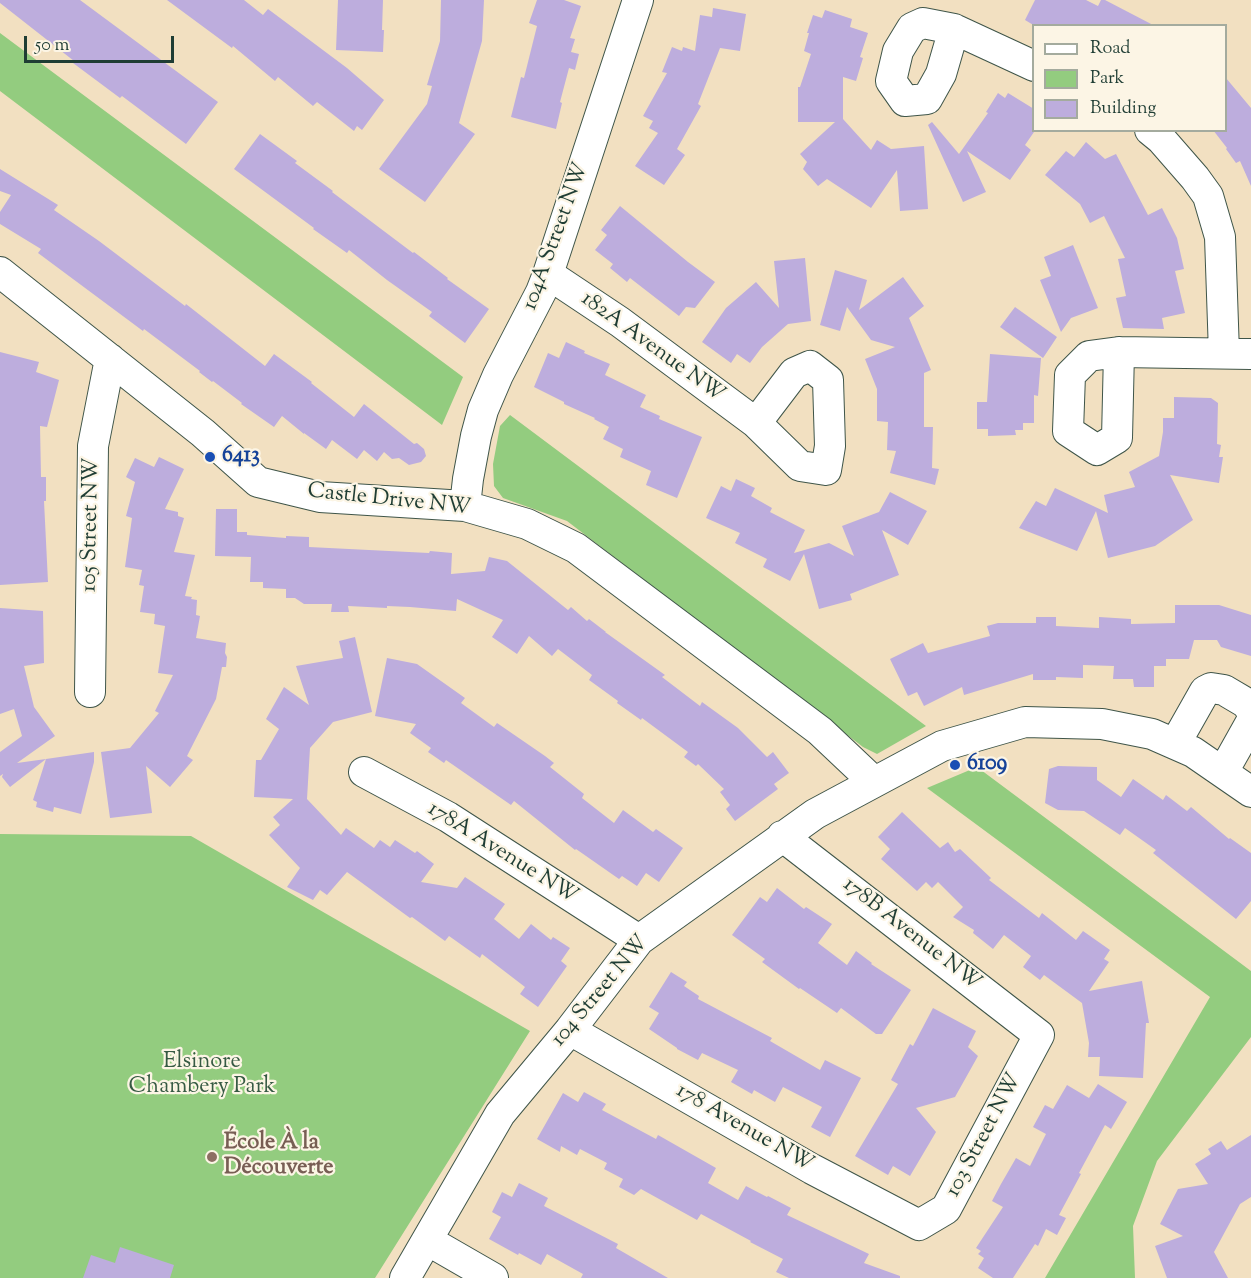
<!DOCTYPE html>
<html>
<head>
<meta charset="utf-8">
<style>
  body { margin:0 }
  #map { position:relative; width:1251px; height:1278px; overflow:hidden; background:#f2e0c1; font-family:"Sorts Mill Goudy",serif }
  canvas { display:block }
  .legend { position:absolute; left:1032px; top:24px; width:195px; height:108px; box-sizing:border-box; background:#fcf5e5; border:2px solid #a4ab9e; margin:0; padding:8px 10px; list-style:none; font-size:18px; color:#1f3d34 }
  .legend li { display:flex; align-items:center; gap:12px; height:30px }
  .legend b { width:30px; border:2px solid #a4ab9e }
  .scale { position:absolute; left:24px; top:36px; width:150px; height:27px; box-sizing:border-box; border:3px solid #1f3d34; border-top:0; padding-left:8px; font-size:18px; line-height:21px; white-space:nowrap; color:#1f3d34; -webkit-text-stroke:4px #fcf5e5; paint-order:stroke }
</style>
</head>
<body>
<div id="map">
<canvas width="1251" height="1278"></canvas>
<ul class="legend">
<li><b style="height:8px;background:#fff"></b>Road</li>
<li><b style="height:16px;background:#93cc7f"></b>Park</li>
<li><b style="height:16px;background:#bdaddd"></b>Building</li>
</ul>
<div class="scale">50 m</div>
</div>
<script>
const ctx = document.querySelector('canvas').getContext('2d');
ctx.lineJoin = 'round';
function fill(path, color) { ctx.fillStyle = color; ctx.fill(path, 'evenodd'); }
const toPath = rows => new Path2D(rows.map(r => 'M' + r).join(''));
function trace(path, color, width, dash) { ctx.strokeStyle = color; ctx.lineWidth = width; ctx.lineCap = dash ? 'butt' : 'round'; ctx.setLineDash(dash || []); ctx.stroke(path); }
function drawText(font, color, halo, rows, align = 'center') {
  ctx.font = font + ' "Sorts Mill Goudy",serif'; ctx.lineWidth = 4.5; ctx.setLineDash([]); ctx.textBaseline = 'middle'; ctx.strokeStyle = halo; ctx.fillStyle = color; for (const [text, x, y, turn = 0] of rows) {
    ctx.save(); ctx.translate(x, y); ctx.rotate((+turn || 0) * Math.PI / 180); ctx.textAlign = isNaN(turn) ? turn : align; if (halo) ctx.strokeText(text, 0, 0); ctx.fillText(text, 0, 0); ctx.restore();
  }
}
fill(toPath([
  [0,33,463,377,442,425,0,91],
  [510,415,926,726,877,754,863,747,567,521,503,498,494,486,493,464,500,426],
  [977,767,1251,971,1251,1037,1157,1161,1133,1226,1135,1278,1045,1278,1210,997,927,788],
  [0,834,191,836,530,1031,375,1278,0,1278]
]), '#93cc7f');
fill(toPath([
  [0,0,80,0,218,102,186,144,122,96,120,98,73,63,74,61,0,3],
  [167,0,244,0,263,15,268,9,347,68,384,100,362,130,357,126,354,131,317,102,313,106,278,77,275,81,233,46,232,48],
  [338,0,383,0,382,30,384,30,383,52,336,50],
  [441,0,484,0,482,41,459,123,475,134,425,202,379,169,427,104,432,86,427,85,440,41],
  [537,0,564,0,581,6,570,38,575,39,571,52,579,54,575,70,569,68,560,102,562,103,556,129,511,117,521,77,524,78,537,26,529,23],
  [1035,0,1086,0,1098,6,1101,0,1105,0,1155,26,1035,26,1025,20],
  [713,8,746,14,740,51,720,48,698,104,701,106,677,149,685,155,664,185,635,166,658,133,649,128,653,121,643,116,667,73,662,72,672,47,682,51,683,47,695,51,700,15,712,17],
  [825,10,852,19,850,27,868,33,860,57,863,58,856,81,843,77,843,119,871,150,877,140,891,149,924,146,928,209,900,211,897,170,871,208,827,179,818,186,803,169,807,162,800,154,835,122,798,122,798,87,800,87,811,54,804,51,809,33,807,33,813,15,822,18],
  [1226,78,1251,108,1251,186,1240,161,1236,163,1226,149,1227,148,1213,130,1226,130],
  [998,93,1005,98,1008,93,1034,109,1034,132,1025,145,1031,150,1010,180,967,151,986,192,963,202,928,125,932,122,959,154,988,113,986,112],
  [260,134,297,161,295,163,333,191,332,192,413,253,414,252,448,278,447,279,489,309,465,343,429,316,432,312,387,280,349,250,347,253,313,229,314,228,234,169],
  [1086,142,1105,159,1116,154,1148,215,1162,208,1177,238,1184,269,1175,271,1185,313,1162,318,1164,329,1123,328,1116,298,1126,296,1118,259,1125,258,1104,216,1090,223,1080,204,1045,175,1066,151,1074,157],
  [0,169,58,205,54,210,99,241,185,306,186,304,265,366,274,354,312,382,311,383,354,417,364,404,414,444,417,443,424,449,426,456,421,462,409,465,399,458,392,459,384,452,377,461,364,450,357,459,332,440,326,449,304,433,304,434,282,416,274,427,241,404,242,403,213,381,212,382,199,372,200,371,144,329,143,331,38,253,41,249,0,224,0,212,11,195,0,191],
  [620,206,688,262,715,282,695,308,686,307,679,316,630,278,627,282,610,268,613,264,595,250,607,235,601,230],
  [1073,245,1098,308,1071,318,1061,332,1040,280,1051,276,1044,257],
  [805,258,811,321,788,324,762,347,750,363,737,354,731,363,702,342,726,308,756,282,779,308,774,261],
  [835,270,867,280,859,310,903,277,924,306,909,318,931,370,924,373,924,427,933,427,932,468,939,469,935,485,890,473,896,451,887,450,888,422,877,421,877,389,865,359,895,347,871,340,847,307,840,331,820,325],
  [1015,307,1057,337,1043,358,1000,327],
  [566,342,585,351,584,353,610,364,605,375,646,395,640,407,660,416,659,419,702,437,677,498,646,485,651,471,620,457,623,449,603,439,609,427,594,419,595,418,564,404,564,402,534,387,548,353,559,358],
  [0,352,39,362,36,372,59,380,47,427,40,426,41,477,46,477,46,501,44,501,48,582,0,585],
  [990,354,1041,358,1038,396,1034,395,1034,423,1023,423,1023,430,1015,430,1016,435,988,436,988,429,977,429,977,402,987,402],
  [1174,397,1211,398,1218,403,1217,444,1221,445,1219,457,1223,457,1219,483,1170,475,1193,520,1155,546,1108,558,1096,511,1077,551,1019,528,1036,501,1046,506,1055,488,1108,513,1104,495,1135,487,1129,472,1159,456,1163,432,1163,418,1174,418],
  [159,457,184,469,165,509,178,512,178,516,184,518,174,552,195,555,185,596,192,597,191,599,197,600,196,615,200,616,196,638,226,643,225,653,227,657,226,667,222,667,216,699,187,756,193,760,170,787,146,766,152,813,110,818,101,752,130,748,159,713,155,711,173,675,158,673,165,626,154,624,155,614,140,612,144,586,139,585,142,570,125,567,132,518,126,516,135,482,126,477,135,458,154,467],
  [736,479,755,488,751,496,772,508,770,512,805,530,794,553,829,543,854,556,842,526,879,512,890,492,927,511,908,545,882,530,899,575,850,594,852,600,819,609,804,554,790,581,763,567,767,559,735,543,740,533,706,518,721,486,731,491],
  [216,509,237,509,237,532,247,532,247,535,286,538,286,536,309,537,309,547,429,553,430,551,452,553,451,574,485,571,489,557,507,561,568,610,571,607,587,621,589,619,606,632,605,632,665,675,662,677,700,706,702,702,738,728,767,757,773,752,789,773,774,784,778,789,735,821,726,809,730,805,720,792,724,789,698,764,696,766,684,757,688,752,642,718,641,720,617,703,618,701,589,680,592,675,558,649,552,656,529,636,517,654,492,637,503,620,457,599,456,611,410,607,387,606,387,608,348,606,349,612,331,612,332,604,304,604,295,598,286,598,286,589,263,588,263,582,250,582,251,557,215,556],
  [1175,605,1219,605,1251,615,1251,656,1221,647,1217,640,1194,640,1189,659,1166,659,1166,666,1154,666,1154,687,1134,687,1133,679,1113,679,1114,666,1083,665,1083,678,1056,677,1056,680,1033,680,1033,674,964,695,962,687,924,706,917,692,908,696,890,659,923,643,928,653,990,636,987,626,998,623,1036,623,1036,617,1056,617,1056,626,1099,628,1099,617,1131,619,1131,624,1175,623],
  [0,608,43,611,44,663,24,666,34,707,55,736,17,763,46,759,10,787,2,777,3,774,0,776,0,752,22,736,14,709,0,714],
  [355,637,372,712,333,722,310,748,307,799,341,835,346,828,374,848,380,840,390,847,395,840,415,853,417,851,434,864,421,882,457,888,465,877,505,904,494,919,519,939,531,924,551,940,553,937,570,948,561,961,567,966,538,1007,520,994,525,987,482,954,480,958,449,936,445,941,412,917,410,918,347,872,327,895,320,890,313,900,287,887,300,868,269,835,280,825,273,817,293,799,254,797,256,760,261,760,279,729,266,719,284,687,309,705,296,666,343,658,339,641],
  [387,658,417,664,465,698,461,703,494,727,497,723,545,756,554,763,550,767,584,794,582,798,614,823,623,810,653,832,656,829,683,848,659,882,646,873,637,886,622,876,619,879,576,849,575,850,514,801,511,805,446,760,444,763,428,752,431,748,410,733,416,724,375,716],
  [94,752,94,762,81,814,54,807,53,812,36,807,37,802,33,800,46,759],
  [1058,766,1097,767,1097,780,1121,797,1133,779,1163,800,1166,795,1187,811,1191,807,1229,839,1230,838,1251,853,1251,901,1236,919,1153,853,1156,850,1125,828,1120,835,1084,811,1058,810,1045,803,1049,769],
  [902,812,940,848,948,842,955,852,960,849,991,878,989,880,1039,918,1042,913,1076,940,1083,931,1110,950,1104,959,1109,962,1089,991,1142,981,1149,1023,1146,1023,1143,1078,1099,1076,1100,1057,1088,1057,1089,1043,1082,1003,1044,975,1040,980,1023,967,1031,956,1004,935,993,949,973,933,974,930,953,917,963,907,938,882,932,888,926,882,917,891,881,859,890,849,878,837],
  [777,888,804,909,806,907,832,924,818,943,847,965,856,951,872,963,871,964,911,990,882,1034,876,1034,841,1008,837,1013,800,988,799,989,762,962,765,959,732,935,760,897,767,902],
  [671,972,687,982,684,986,699,996,698,999,772,1038,770,1041,820,1070,825,1060,861,1078,830,1137,811,1127,822,1107,783,1087,775,1102,754,1090,752,1094,731,1082,738,1070,702,1053,698,1060,677,1049,677,1048,649,1029,659,1013,649,1007],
  [933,1008,976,1031,968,1047,978,1056,955,1097,916,1108,936,1132,910,1176,893,1166,888,1175,855,1156,898,1084,891,1080,910,1044,913,1046],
  [1098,1084,1127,1102,1111,1129,1105,1125,1079,1173,1081,1174,1059,1215,1066,1218,1057,1235,1046,1229,1038,1246,1035,1244,1013,1278,993,1278,978,1268,984,1258,978,1254,981,1251,976,1248,1003,1207,992,1201,1001,1184,1016,1158,1030,1166,1046,1134,1033,1127,1045,1105,1053,1109,1067,1085,1089,1098],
  [584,1092,606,1104,602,1110,656,1139,658,1135,716,1168,708,1183,738,1200,746,1186,767,1197,768,1196,791,1208,787,1215,869,1254,864,1263,900,1276,900,1278,789,1278,776,1272,783,1259,750,1242,751,1241,701,1214,697,1220,641,1189,634,1195,619,1187,623,1179,604,1169,607,1163,580,1149,577,1155,561,1146,560,1152,537,1139,563,1093,578,1102],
  [1251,1135,1251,1197,1240,1204,1214,1252,1228,1278,1167,1278,1155,1246,1183,1236,1160,1224,1178,1189,1208,1184,1195,1164,1211,1154,1208,1149,1221,1141,1227,1150],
  [519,1183,548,1198,544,1206,618,1244,616,1248,668,1278,581,1278,583,1274,547,1254,541,1265,519,1253,518,1255,489,1239,501,1217,492,1212,502,1192,512,1197],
  [120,1247,174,1265,170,1278,83,1278,91,1255,115,1263]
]), '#bdaddd');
const minor = toPath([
  [954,29,941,74,927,99,905,101,891,81,898,51,912,28,923,23,954,29,1034,66],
  [1150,130,1161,139,1195,178,1208,196,1220,237,1224,353],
  [0,272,203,433,258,482,320,497,465,506,527,524,576,548,820,731,874,782],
  [548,274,620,322,756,423,800,466,826,470,830,446,828,380,810,366,794,373,756,423],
  [1119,352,1117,438,1097,450,1068,431,1070,375,1089,356,1119,352,1251,354],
  [465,506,468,479,476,436,483,410,498,375,541,292,548,274,638,0],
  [90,692,93,446,110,359],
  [1175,744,1205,691,1211,688,1224,690,1246,703,1251,710],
  [364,772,448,817,639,940],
  [1223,772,1251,722],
  [570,1030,812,1169,919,1225,946,1209,1039,1035,782,836],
  [427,1240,493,1278],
  [405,1278,500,1114,570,1030,639,940,815,814,942,746,1025,722,1102,724,1152,734,1193,752,1251,792]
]);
trace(minor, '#3f5549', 32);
trace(minor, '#fff', 30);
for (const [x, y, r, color] of [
  [210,457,6,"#1a4fb4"],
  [955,765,6,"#1a4fb4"],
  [212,1157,6,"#8d6e63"]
]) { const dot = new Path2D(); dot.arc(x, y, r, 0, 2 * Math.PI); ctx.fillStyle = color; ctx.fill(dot); trace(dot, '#fcf5e5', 2); }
drawText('22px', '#1f3d34', '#fcf5e5', [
  ["104A Street NW",557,237,-70],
  ["182A Avenue NW",652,348,36],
  ["Castle Drive NW",389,501,6],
  ["105 Street NW",92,525,-89],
  ["178A Avenue NW",502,854,32],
  ["178B Avenue NW",911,935,38],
  ["104 Street NW",601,992,-50],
  ["178 Avenue NW",744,1129,30],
  ["103 Street NW",985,1136,-62]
]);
drawText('bold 22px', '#164399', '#fcf5e5', [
  ["6413",222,457],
  ["6109",967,765]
], 'left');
drawText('22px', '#365a43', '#fcf5e5', [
  ["Elsinore",202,1063],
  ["Chambery Park",202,1088]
]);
drawText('bold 22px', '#785e54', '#fcf5e5', [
  ["École À la",224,1144],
  ["Découverte",224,1169]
], 'left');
</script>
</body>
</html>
